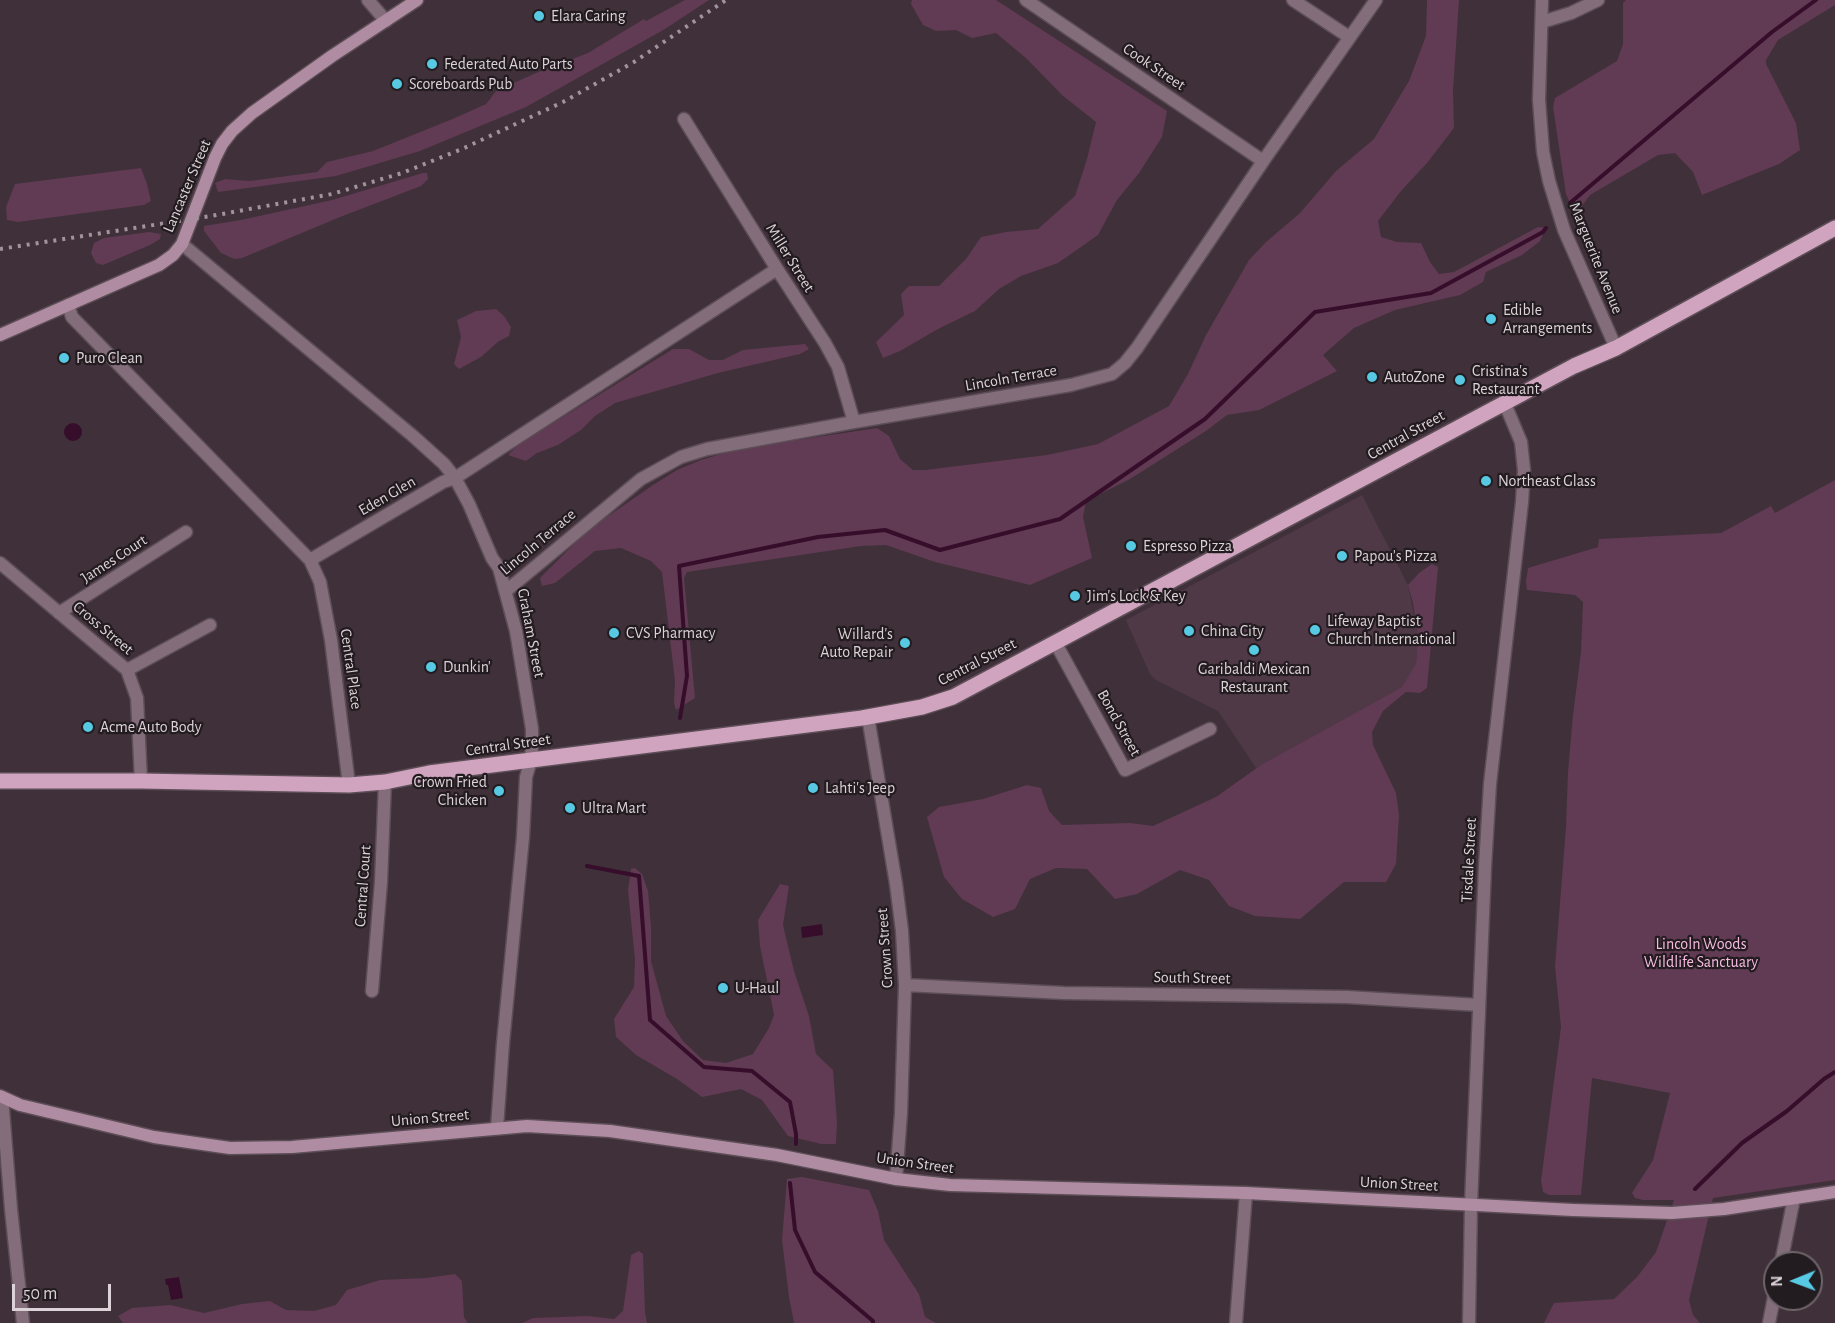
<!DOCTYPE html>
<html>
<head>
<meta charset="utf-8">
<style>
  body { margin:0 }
  #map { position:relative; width:1835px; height:1323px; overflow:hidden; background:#40303a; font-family:"Alegreya Sans",sans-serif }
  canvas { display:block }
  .north { position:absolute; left:1763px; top:1251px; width:60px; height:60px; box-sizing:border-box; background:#221b1f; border:2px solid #6c6469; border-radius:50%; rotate:269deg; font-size:16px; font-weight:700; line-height:24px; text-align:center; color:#dcd2d8 }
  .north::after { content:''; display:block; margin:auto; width:21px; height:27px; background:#57c9e3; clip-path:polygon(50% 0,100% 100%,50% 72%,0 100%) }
  .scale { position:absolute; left:12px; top:1284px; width:99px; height:27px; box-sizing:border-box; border:3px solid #dcd2d8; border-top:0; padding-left:8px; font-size:18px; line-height:21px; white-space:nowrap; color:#dcd2d8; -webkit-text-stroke:4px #221b1f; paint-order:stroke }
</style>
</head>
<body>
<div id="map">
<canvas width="1835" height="1323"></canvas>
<div class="north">N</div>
<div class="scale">50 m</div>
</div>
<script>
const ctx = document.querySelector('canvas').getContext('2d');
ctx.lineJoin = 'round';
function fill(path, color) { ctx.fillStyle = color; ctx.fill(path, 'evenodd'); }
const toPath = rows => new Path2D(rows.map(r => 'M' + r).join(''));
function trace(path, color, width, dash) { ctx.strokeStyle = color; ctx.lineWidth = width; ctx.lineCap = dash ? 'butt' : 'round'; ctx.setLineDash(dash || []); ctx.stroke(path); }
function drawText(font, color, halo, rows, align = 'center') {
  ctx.font = font + ' "Alegreya Sans",sans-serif'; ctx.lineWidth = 4.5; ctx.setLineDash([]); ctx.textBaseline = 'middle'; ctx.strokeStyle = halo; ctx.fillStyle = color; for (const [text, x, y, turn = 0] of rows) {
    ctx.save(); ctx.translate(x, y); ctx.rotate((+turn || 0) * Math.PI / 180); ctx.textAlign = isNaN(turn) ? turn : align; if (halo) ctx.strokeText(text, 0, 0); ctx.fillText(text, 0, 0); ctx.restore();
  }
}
fill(toPath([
  [1362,495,1408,585,1418,636,1416,663,1402,687,1256,768,1218,711,1156,680,1150,674,1126,620]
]), '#4f3947');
fill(toPath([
  [685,0,709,0,665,29,526,107,420,151,336,176,218,192,215,183,225,179,250,181,317,172,327,162,373,151,455,118,486,104,496,91,536,73,588,53,644,19,646,21],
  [912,0,996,0,1167,111,1162,137,1139,173,1117,200,1098,235,1058,263,1021,276,999,289,975,311,938,329,900,351,883,358,876,342,904,315,901,294,909,286,939,286,966,259,981,237,1006,232,1038,229,1075,196,1087,159,1096,122,1062,95,1027,59,996,33,972,38,956,30,936,31,923,25,911,4],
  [1427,0,1459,0,1453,91,1454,128,1427,163,1401,191,1378,221,1381,237,1397,242,1421,243,1430,262,1439,274,1454,272,1538,227,1546,228,1540,241,1522,255,1486,272,1483,282,1460,295,1395,310,1354,328,1323,355,1337,371,1259,410,1227,415,1206,431,1130,479,1086,501,1083,517,1092,558,1030,585,935,562,886,545,861,546,687,572,684,578,695,698,676,710,674,703,675,681,662,572,651,561,621,548,595,551,555,583,542,586,540,578,588,530,653,485,677,470,701,460,738,449,877,428,889,436,900,459,913,470,925,470,1047,455,1098,444,1169,406,1188,374,1206,335,1249,260,1266,242,1300,213,1336,171,1374,139,1409,81,1426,36],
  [1626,0,1835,0,1835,5,1778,40,1766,60,1766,64,1796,123,1800,150,1779,164,1702,195,1693,172,1675,153,1658,155,1590,195,1579,210,1574,212,1566,194,1553,107,1555,98,1617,61,1623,44,1623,3],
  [141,168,147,184,151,201,144,205,18,222,7,220,6,207,15,184],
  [423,173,427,173,428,179,421,186,340,217,242,258,234,259,221,253,204,231,204,226,241,220,332,200],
  [149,232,161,234,160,239,150,245,103,265,96,263,91,253,94,243,104,238],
  [496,309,504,316,511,327,509,336,499,341,481,357,459,369,454,364,461,337,457,320,476,311],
  [805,344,809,349,800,354,718,373,615,403,595,416,581,430,558,445,537,453,526,461,508,455,519,444,673,349,689,349,709,360,723,360,743,350],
  [1835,480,1835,1180,1713,1198,1689,1300,1693,1315,1700,1323,1544,1323,1554,1303,1614,1299,1637,1277,1656,1252,1674,1200,1643,1200,1635,1198,1632,1193,1653,1160,1670,1093,1592,1078,1581,1195,1549,1195,1543,1192,1541,1181,1561,1027,1555,966,1566,827,1568,772,1573,715,1581,652,1583,602,1575,595,1527,590,1526,581,1528,568,1598,547,1599,539,1721,533,1771,506,1775,513],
  [1432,564,1438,567,1427,688,1420,693,1406,692,1383,711,1372,732,1373,745,1396,793,1399,815,1396,864,1386,882,1344,882,1300,919,1255,916,1229,906,1209,880,1180,870,1137,894,1115,899,1087,869,1056,868,1030,879,1015,909,993,917,962,899,944,877,927,817,939,807,983,799,1027,785,1041,788,1049,811,1062,825,1130,823,1153,826,1216,797,1261,765,1402,687,1416,663,1418,636,1413,603,1408,585,1419,573],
  [635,868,642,874,648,891,651,927,651,961,666,1016,683,1041,703,1060,726,1063,753,1054,769,1028,774,1015,760,946,758,920,780,884,789,886,783,925,794,971,809,1016,816,1054,833,1070,837,1122,836,1144,821,1144,788,1136,762,1100,741,1089,702,1097,677,1079,636,1055,616,1037,614,1019,634,987,635,960,628,890,631,869],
  [802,1177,869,1190,878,1211,884,1240,919,1294,925,1317,936,1323,794,1323,789,1297,782,1240,787,1179],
  [639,1251,643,1254,645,1312,647,1323,522,1323,533,1318,588,1316,614,1319,623,1311,631,1255],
  [455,1274,462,1281,464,1317,468,1323,123,1323,118,1316,132,1308,170,1305,204,1313,242,1304,270,1301,286,1310,314,1311,336,1305,347,1290,380,1280,426,1278]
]), '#603b53');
fill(toPath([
  '64 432a9 9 0 1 1 18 0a9 9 0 1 1-18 0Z',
  [822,924,823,935,802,938,801,927],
  [179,1277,183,1298,171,1300,168,1285,166,1285,165,1279]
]), '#360e2b');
trace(toPath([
  [1570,203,1772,32,1816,0],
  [680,718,687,676,679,566,818,537,885,530,940,550,1060,519,1205,419,1315,312,1431,293,1543,232,1546,228],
  [587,866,639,876,650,1020,704,1067,752,1071,790,1102,796,1134,796,1144],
  [790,1183,795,1230,815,1272,873,1321,873,1323],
  [1695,1189,1742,1143,1787,1111,1824,1079,1835,1072]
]), '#360e2b', 4);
const minor = toPath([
  [1026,0,1263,161],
  [1293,0,1349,37],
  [1542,0,1539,100,1543,152,1549,181,1564,230,1616,348],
  [1542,22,1571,13,1598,0],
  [684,119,777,269,825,343,838,367,854,422],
  [182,244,413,436,444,464,455,478,469,504,492,558,499,568,516,631,532,729,532,744,531,760,526,777,523,837,503,1043,497,1128],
  [68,305,72,317,310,560,443,482,455,478,777,269],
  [310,560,320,582,331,640,349,785],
  [0,563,127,670,137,698,141,781],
  [506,591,641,479,681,457,707,449,854,422,1071,385,1112,374,1125,363,1137,348,1266,157,1376,0],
  [59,613,186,532],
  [1055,642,1125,770,1210,729],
  [127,670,210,625],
  [868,717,896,884,902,931,905,985,901,1113,896,1179],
  [905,985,1064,993,1347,997,1479,1005],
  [372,991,381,882,385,782],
  [1781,1263,1794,1198],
  [1236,1323,1246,1193],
  [1469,1323,1471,1204,1485,867,1490,784,1522,502,1524,470,1521,442,1505,404],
  [1769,1323,1775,1292]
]);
const tertiary = toPath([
  [368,0,386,21],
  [2,1097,11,1209,23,1323]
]);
const secondary = toPath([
  [0,335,159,265,173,255,182,244,215,158,222,144,232,131,252,113,332,56,417,0],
  [0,1096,20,1105,154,1137,230,1148,292,1147,527,1126,610,1131,777,1155,896,1179,950,1185,1246,1193,1573,1210,1672,1213,1724,1209,1835,1192]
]);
const primary = toPath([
  [0,781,141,781,349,785,385,782,429,773,862,718,922,707,953,697,1574,366,1616,348,1835,228]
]);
trace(minor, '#5c4d56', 15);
trace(tertiary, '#5c4d56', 15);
trace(secondary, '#5c4d56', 15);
trace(primary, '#5c4d56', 18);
trace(minor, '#836d7b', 12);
trace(tertiary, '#836d7b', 12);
trace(secondary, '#af8ca2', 12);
trace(primary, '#d0a3bf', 15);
trace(toPath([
  [0,249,211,216,332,194,402,173,462,149,563,102,634,62,726,0]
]), '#a1959d', 4, [3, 6]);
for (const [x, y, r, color] of [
  [539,16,6,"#57c9e3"],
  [432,64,6,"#57c9e3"],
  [397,84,6,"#57c9e3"],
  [1491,319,6,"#57c9e3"],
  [64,358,6,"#57c9e3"],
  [1372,377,6,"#57c9e3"],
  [1460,380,6,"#57c9e3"],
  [1486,481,6,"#57c9e3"],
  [1131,546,6,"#57c9e3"],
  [1342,556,6,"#57c9e3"],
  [1075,596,6,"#57c9e3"],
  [1315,630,6,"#57c9e3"],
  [1189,631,6,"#57c9e3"],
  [614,633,6,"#57c9e3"],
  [905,643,6,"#57c9e3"],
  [1254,650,6,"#57c9e3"],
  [431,667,6,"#57c9e3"],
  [88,727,6,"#57c9e3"],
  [813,788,6,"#57c9e3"],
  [499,791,6,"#57c9e3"],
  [570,808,6,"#57c9e3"],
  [723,988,6,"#57c9e3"]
]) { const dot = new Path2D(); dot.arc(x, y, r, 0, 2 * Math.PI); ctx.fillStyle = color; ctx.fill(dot); trace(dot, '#221b1f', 2); }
drawText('16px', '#dcd2d8', '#221b1f', [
  ["Elara Caring",551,16],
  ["Federated Auto Parts",444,64],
  ["Scoreboards Pub",409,84],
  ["Edible",1503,310],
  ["Arrangements",1503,328],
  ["Puro Clean",76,358],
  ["Cristina's",1472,371],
  ["Restaurant",1472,389],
  ["AutoZone",1384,377],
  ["Northeast Glass",1498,481],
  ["Espresso Pizza",1143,546],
  ["Papou's Pizza",1354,556],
  ["Jim's Lock & Key",1087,596],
  ["Lifeway Baptist",1327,621],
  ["Church International",1327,639],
  ["China City",1201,631],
  ["CVS Pharmacy",626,633],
  ["Willard's",893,634,"right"],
  ["Auto Repair",893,652,"right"],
  ["Dunkin'",443,667],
  ["Garibaldi Mexican",1254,669,"center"],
  ["Restaurant",1254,687,"center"],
  ["Acme Auto Body",100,727],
  ["Crown Fried",487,782,"right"],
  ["Chicken",487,800,"right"],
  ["Lahti's Jeep",825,788],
  ["Ultra Mart",582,808],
  ["U-Haul",735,988]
], 'left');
drawText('16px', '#dcd2d8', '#221b1f', [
  ["Cook Street",1154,67,34],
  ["Lancaster Street",187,186,-67],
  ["Miller Street",790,258,58],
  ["Marguerite Avenue",1596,258,68],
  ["Lincoln Terrace",1011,378,-10],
  ["Central Street",1406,435,-29],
  ["Eden Glen",387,496,-30],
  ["Lincoln Terrace",538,542,-40],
  ["James Court",114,559,-33],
  ["Cross Street",103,628,40],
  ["Graham Street",531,633,79],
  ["Central Street",977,662,-27],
  ["Central Place",351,669,82],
  ["Bond Street",1119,723,61],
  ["Central Street",508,745,-8],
  ["Tisdale Street",1469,860,-87],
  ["Central Court",363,886,-86],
  ["Crown Street",885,948,-94],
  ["South Street",1192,978,1],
  ["Union Street",430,1118,-5],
  ["Union Street",915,1163,8],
  ["Union Street",1399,1184,3]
]);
drawText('16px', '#f7bbe1', '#221b1f', [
  ["Lincoln Woods",1701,944],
  ["Wildlife Sanctuary",1701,962]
]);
</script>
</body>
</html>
